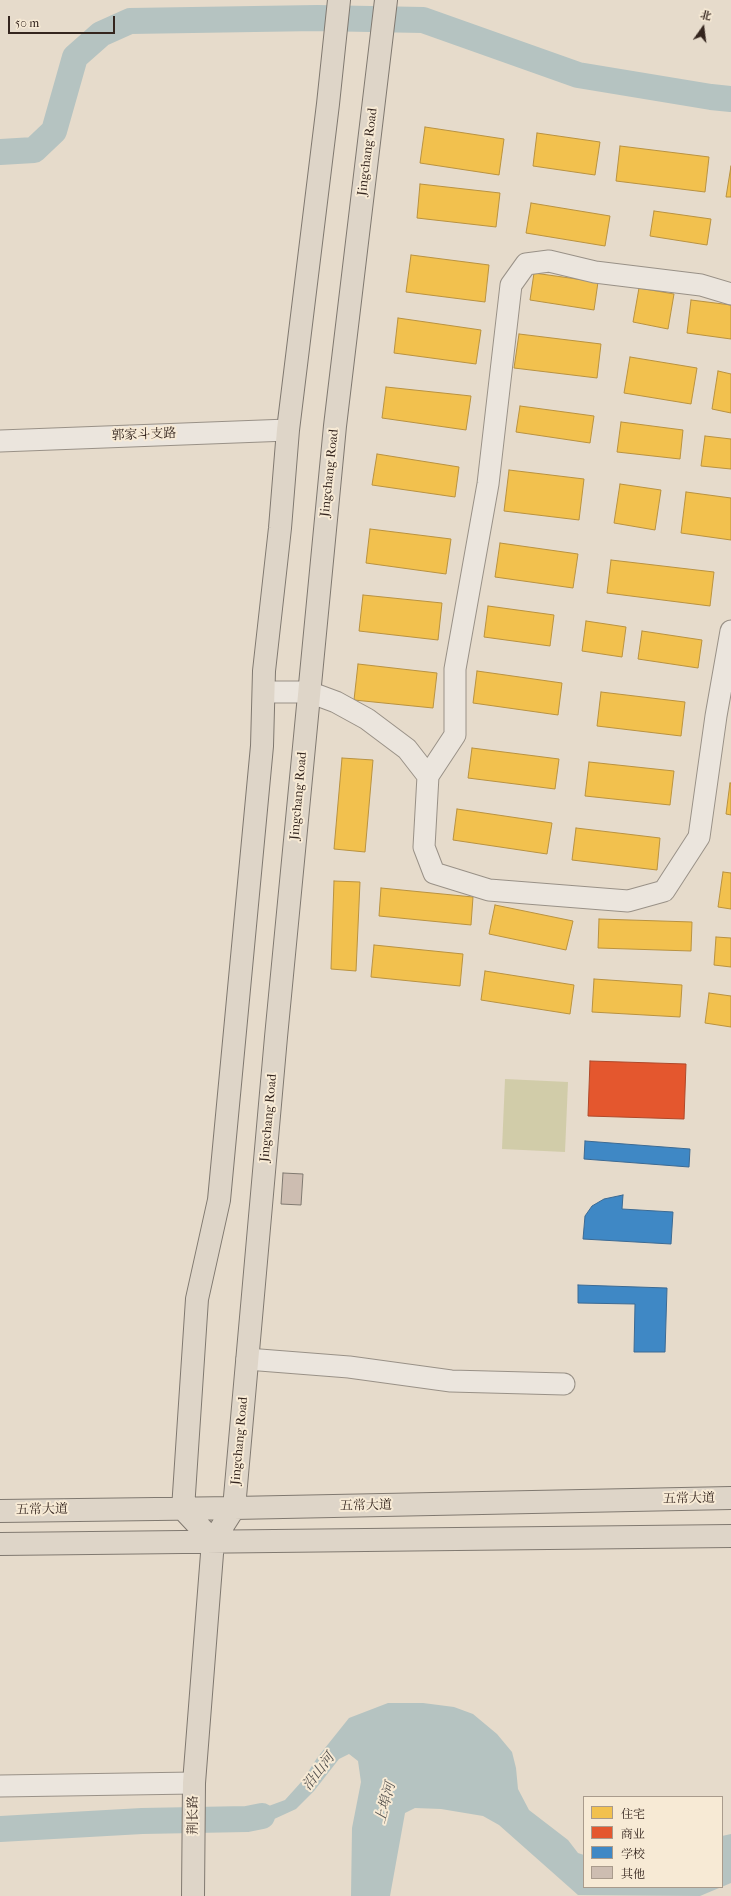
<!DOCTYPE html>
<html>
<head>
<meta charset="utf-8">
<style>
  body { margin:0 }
  #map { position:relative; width:731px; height:1896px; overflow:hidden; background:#e6dbcb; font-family:"IM FELL French Canon","Noto Serif SC",serif }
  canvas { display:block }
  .legend { position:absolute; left:583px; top:1796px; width:140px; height:92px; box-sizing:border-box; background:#f7ead5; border:1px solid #a99b8c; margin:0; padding:5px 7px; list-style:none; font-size:12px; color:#34251e }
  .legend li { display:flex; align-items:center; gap:8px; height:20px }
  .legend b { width:20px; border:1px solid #a99b8c }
  .north { position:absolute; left:683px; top:8px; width:40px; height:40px; -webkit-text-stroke:3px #f7ead5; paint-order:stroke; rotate:14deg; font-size:11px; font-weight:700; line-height:16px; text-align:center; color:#34251e }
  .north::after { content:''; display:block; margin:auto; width:14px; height:18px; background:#34251e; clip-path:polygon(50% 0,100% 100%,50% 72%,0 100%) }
  .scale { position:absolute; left:8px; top:16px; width:107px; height:18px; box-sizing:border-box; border:2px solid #34251e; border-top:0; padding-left:5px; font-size:12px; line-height:14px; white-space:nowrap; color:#34251e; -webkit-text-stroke:3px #f7ead5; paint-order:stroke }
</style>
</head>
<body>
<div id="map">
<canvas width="731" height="1896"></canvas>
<ul class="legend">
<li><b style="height:11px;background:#f2c14e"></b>住宅</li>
<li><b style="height:11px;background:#e4572e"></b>商业</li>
<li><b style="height:11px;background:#3f88c5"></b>学校</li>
<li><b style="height:11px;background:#cdbdb1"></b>其他</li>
</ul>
<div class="north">北</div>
<div class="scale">50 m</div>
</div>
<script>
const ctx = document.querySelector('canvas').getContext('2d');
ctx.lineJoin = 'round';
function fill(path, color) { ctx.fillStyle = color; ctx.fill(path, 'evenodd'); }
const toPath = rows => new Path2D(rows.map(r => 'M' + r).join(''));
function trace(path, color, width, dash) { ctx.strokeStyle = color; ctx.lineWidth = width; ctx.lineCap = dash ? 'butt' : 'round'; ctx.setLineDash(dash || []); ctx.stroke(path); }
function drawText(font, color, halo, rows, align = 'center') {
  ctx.font = font + ' "IM FELL French Canon","Noto Serif SC",serif'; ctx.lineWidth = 4; ctx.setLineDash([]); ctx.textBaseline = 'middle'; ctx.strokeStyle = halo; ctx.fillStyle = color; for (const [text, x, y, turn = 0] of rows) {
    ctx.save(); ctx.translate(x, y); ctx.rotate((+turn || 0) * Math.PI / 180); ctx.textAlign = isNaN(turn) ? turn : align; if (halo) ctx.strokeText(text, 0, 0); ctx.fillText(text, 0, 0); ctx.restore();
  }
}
fill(toPath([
  [505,1079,568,1082,565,1152,502,1149]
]), '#d1cca9');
fill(toPath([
  [388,1703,423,1703,454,1707,473,1714,497,1734,512,1752,516,1768,518,1789,529,1810,568,1840,578,1853,584,1855,584,1887,722,1887,722,1836,731,1834,731,1883,700,1896,578,1895,499,1825,483,1816,441,1809,415,1808,405,1813,390,1896,351,1896,352,1828,361,1782,358,1761,349,1754,339,1759,314,1791,296,1809,272,1820,247,1828,227,1831,227,1808,266,1807,285,1800,303,1780,317,1758,349,1718]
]), '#b5c3c1');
const homes = toPath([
  [425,127,504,139,499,175,420,163,425,127],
  [537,133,600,142,595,175,533,166,537,133],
  [620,146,709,157,705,192,616,181,620,146],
  [731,166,731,197,726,197,731,166],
  [420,184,500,193,496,227,417,218,420,184],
  [531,203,610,216,605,246,526,233,531,203],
  [654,211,711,219,707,245,650,236,654,211],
  [411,255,489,265,485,302,406,292,411,255],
  [534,273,598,282,594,310,530,300,534,273],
  [639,288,674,294,668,329,633,322,639,288],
  [691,300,731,305,731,339,687,333,691,300],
  [398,318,481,330,476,364,394,353,398,318],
  [519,334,601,344,597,378,514,368,519,334],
  [630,357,697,368,691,404,624,393,630,357],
  [718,371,731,374,731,413,712,409,718,371],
  [386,387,471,396,466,430,382,418,386,387],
  [520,406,594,416,590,443,516,432,520,406],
  [621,422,683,430,680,459,617,452,621,422],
  [705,436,731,439,731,469,701,466,705,436],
  [377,454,459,467,455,497,372,485,377,454],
  [509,470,584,479,579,520,504,511,509,470],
  [620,484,661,490,655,530,614,523,620,484],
  [686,492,731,498,731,540,681,533,686,492],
  [370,529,451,539,446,574,366,563,370,529],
  [500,543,578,554,573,588,495,577,500,543],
  [611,560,714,572,710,606,607,593,611,560],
  [363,595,442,603,438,640,359,631,363,595],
  [488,606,554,615,550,646,484,637,488,606],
  [586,621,626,627,622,657,582,651,586,621],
  [642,631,702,640,698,668,638,659,642,631],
  [358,664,437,673,433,708,354,700,358,664],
  [477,671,562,683,558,715,473,703,477,671],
  [601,692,685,702,681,736,597,726,601,692],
  [472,748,559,759,555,789,468,778,472,748],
  [342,758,373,760,365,852,334,849,342,758],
  [589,762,674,771,670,805,585,796,589,762],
  [730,783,731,783,731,815,726,814,730,783],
  [457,809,552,823,547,854,453,840,457,809],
  [576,828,660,838,657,870,572,860,576,828],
  [723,872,731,873,731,909,718,907,723,872],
  [334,881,360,882,356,971,331,969,334,881],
  [381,888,473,897,471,925,379,916,381,888],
  [495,905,573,921,566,950,489,934,495,905],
  [599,919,692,922,691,951,598,948,599,919],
  [716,937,731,938,731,967,714,965,716,937],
  [374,945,463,954,460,986,371,977,374,945],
  [485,971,574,985,570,1014,481,1000,485,971],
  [594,979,682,985,680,1017,592,1012,594,979],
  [709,993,731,996,731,1027,705,1023,709,993]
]);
fill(homes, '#f2c14e');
trace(homes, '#b99240', 1);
const shops = toPath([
  [590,1061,686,1064,684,1119,588,1116,590,1061]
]);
fill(shops, '#e4572e');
trace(shops, '#af4829', 1);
const schools = toPath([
  [585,1141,690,1149,689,1167,584,1159,585,1141],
  [623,1195,622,1209,673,1212,671,1244,583,1239,585,1216,592,1206,604,1199,623,1195],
  [578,1285,667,1288,665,1352,634,1352,635,1304,578,1303,578,1285]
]);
fill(schools, '#3f88c5');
trace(schools, '#3c6a93', 1);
trace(toPath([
  [0,152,34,150,54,131,75,57,101,34,130,21,317,18,423,20,578,75,711,97,731,99],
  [0,1829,142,1821,247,1819,262,1816]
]), '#b5c3c1', 26);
const building = toPath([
  [283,1173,303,1174,301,1205,281,1204,283,1173]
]);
fill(building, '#cdbdb1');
trace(building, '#807970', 1);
const minor = toPath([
  [731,294,701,285,595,272,549,261,526,264,511,285,488,484,455,669,455,735,428,776,424,847,434,873,489,890,628,901,664,891,699,837,716,716,731,631],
  [0,441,288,430],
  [264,692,309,692,336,702,367,719,407,749,428,776],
  [247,1359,349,1367,451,1381,564,1384],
  [0,1786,194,1783]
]);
const major = toPath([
  [0,1511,234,1508,731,1498],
  [213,1541,183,1509,197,1299,219,1200,262,746,264,671,280,528,288,430,328,104,339,0],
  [0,1544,731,1536],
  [193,1896,194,1783,213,1541,234,1508,276,1037,335,426,386,0]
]);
trace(minor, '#999187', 23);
trace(major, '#807970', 24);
trace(minor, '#ebe5dd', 21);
trace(major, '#ded5c8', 22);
drawText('13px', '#34251e', '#f7ead5', [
  ["Jingchang Road",368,152,-83],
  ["郭家斗支路",144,435,-2],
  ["Jingchang Road",330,473,-84],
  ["Jingchang Road",299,796,-85],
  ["Jingchang Road",269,1118,-85],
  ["Jingchang Road",240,1441,-85],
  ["五常大道",689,1499,-1],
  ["五常大道",366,1506,-1],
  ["五常大道",42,1510,-1],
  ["荆长路",194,1815,-90]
]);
drawText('italic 14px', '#54514e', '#f7ead5', [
  ["沿山河",319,1772,-52],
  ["上埠河",386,1803,-75]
]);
</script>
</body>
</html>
